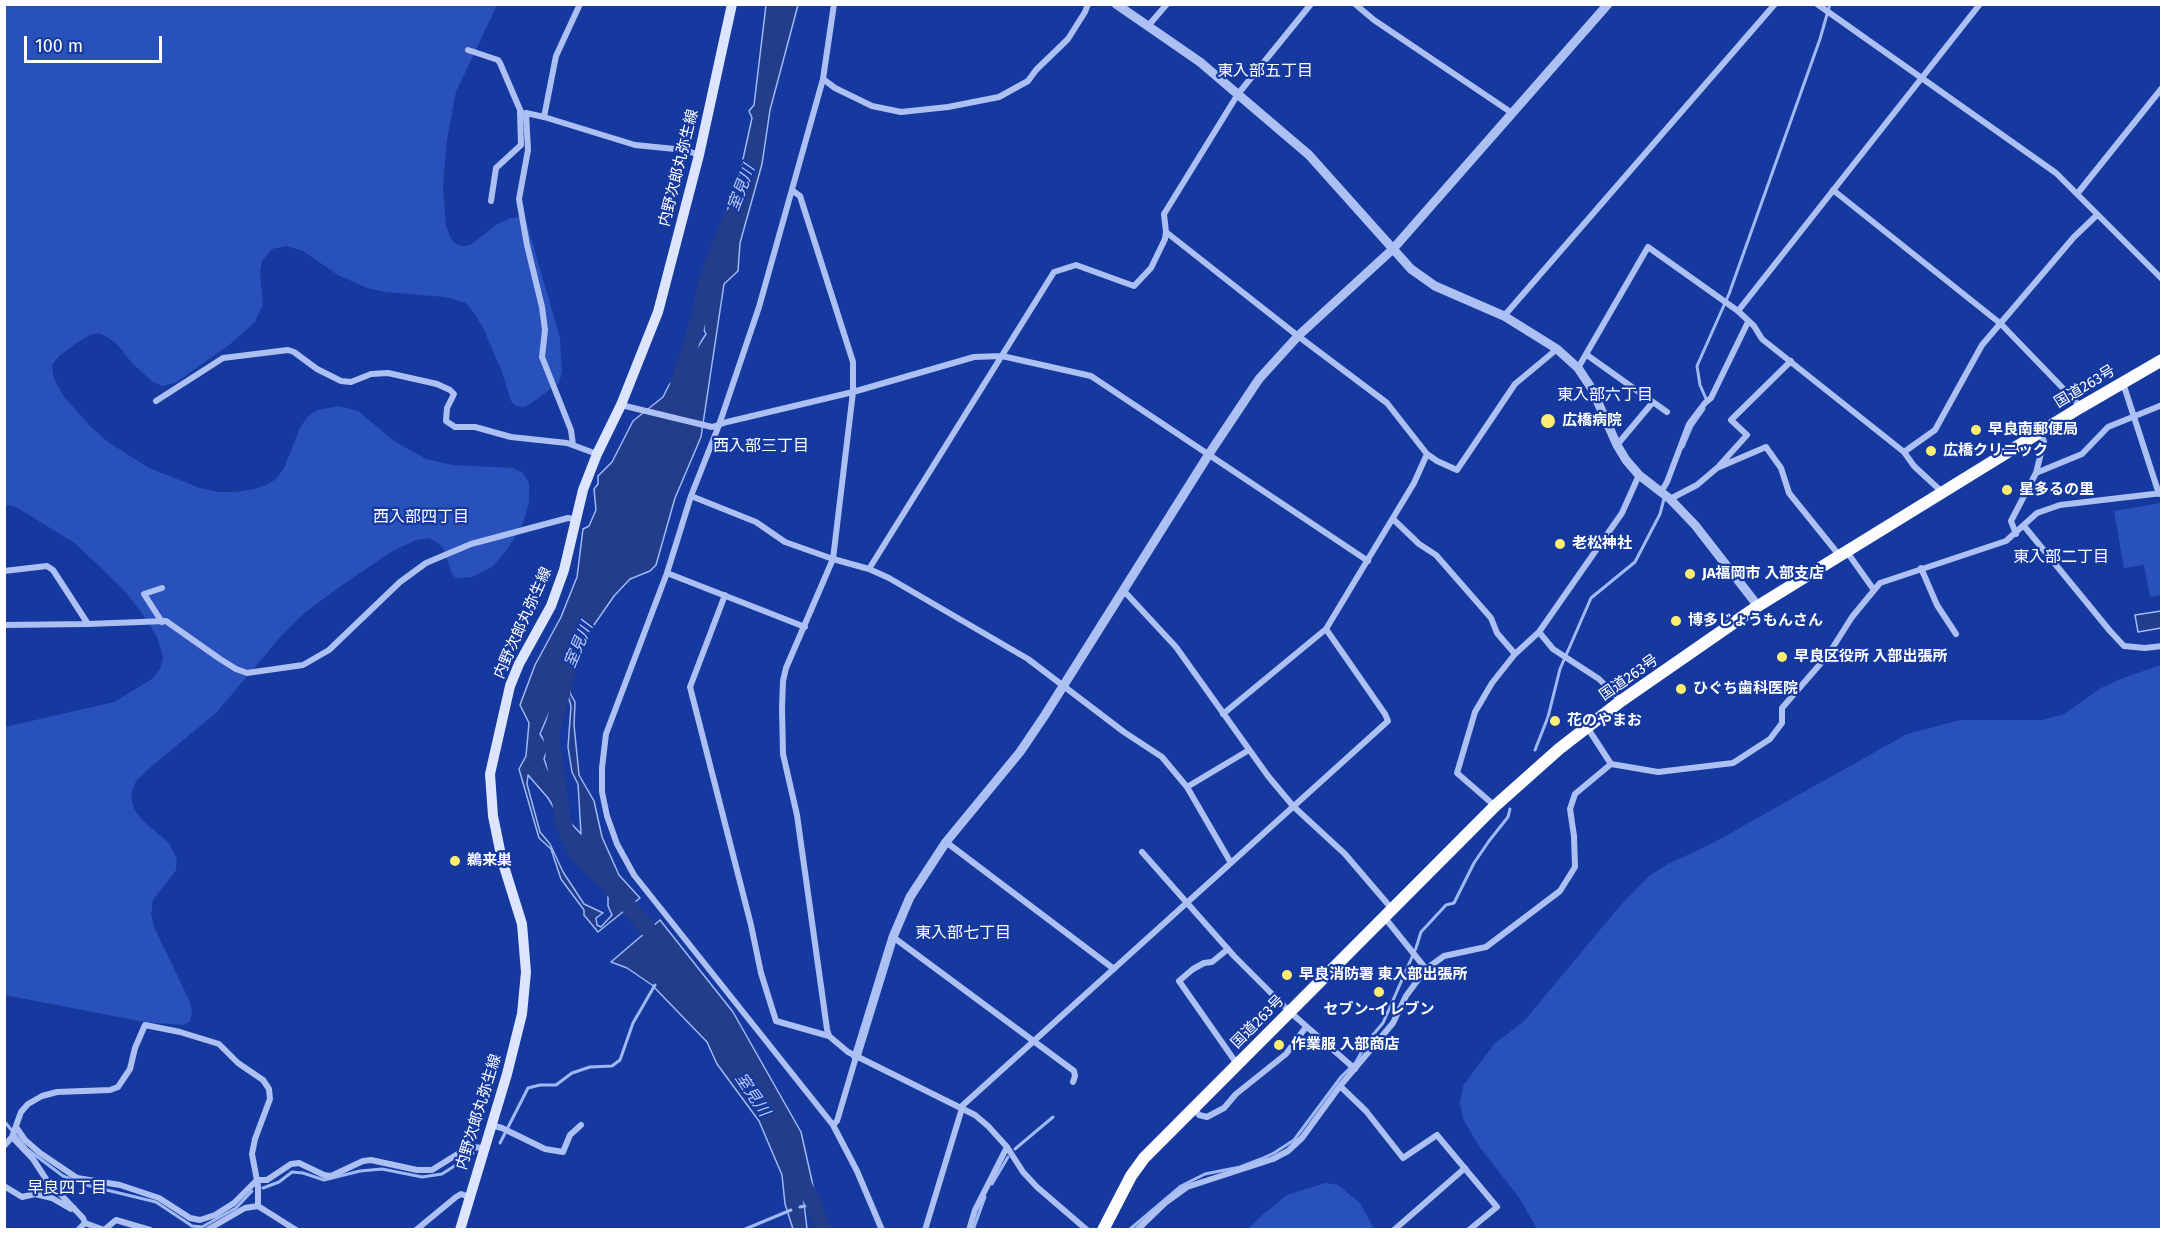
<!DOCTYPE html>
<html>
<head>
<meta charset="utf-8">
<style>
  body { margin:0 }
  #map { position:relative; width:2166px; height:1234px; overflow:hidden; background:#15399e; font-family:"Fira Sans",sans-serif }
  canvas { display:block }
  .frame { position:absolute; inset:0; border:6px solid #fff; pointer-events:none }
  .scale { position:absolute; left:24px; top:36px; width:138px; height:27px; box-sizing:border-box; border:3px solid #fff; border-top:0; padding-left:8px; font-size:18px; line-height:21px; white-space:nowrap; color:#fff; -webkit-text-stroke:4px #15399e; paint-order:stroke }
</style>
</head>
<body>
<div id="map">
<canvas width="2166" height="1234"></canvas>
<div class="frame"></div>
<div class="scale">100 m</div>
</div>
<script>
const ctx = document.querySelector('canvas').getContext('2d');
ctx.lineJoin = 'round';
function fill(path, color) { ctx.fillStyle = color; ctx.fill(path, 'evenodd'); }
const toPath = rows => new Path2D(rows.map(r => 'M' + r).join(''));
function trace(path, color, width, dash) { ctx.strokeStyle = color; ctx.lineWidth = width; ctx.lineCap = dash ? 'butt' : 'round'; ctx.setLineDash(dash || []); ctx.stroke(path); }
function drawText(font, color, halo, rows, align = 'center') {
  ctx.font = font + ' "Fira Sans","Noto Sans JP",sans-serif'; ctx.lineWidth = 4.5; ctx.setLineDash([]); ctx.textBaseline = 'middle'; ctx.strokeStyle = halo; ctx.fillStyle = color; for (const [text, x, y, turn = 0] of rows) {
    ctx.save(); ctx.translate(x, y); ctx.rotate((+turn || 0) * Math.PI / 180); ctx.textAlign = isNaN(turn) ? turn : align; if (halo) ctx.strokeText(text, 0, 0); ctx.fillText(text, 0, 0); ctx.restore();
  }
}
fill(toPath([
  [5,5,497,5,456,92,447,140,443,185,446,226,451,239,458,245,464,246,472,244,496,225,511,218,519,217,527,224,560,338,562,372,559,383,530,404,524,407,516,406,511,401,502,372,484,330,475,314,466,303,445,297,385,292,367,288,338,275,303,251,286,246,272,249,262,261,260,273,263,304,255,322,229,345,175,383,162,386,153,382,132,363,116,343,107,337,99,333,90,335,75,344,59,356,52,365,54,379,65,398,91,427,108,442,149,468,200,488,219,492,235,492,255,489,268,484,276,479,284,468,300,428,307,417,318,410,339,406,358,411,394,441,426,459,452,465,513,468,523,473,529,483,529,503,523,523,507,550,492,567,472,577,456,578,452,574,443,548,438,543,429,538,416,540,391,552,338,588,303,614,282,635,216,713,153,765,136,781,131,795,134,809,141,819,169,843,177,859,176,870,153,900,151,915,155,929,190,1002,192,1014,189,1022,183,1025,144,1022,5,995,5,727,114,702,152,679,160,669,163,658,158,639,149,623,125,591,76,544,16,507,5,505],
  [2161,503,2161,595,2150,597,2144,565,2124,568,2114,511],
  [2161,665,2161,1229,1537,1229,1520,1199,1479,1146,1463,1119,1460,1103,1463,1086,1494,1044,1524,1021,1619,907,1649,876,1668,864,1711,844,1907,734,1960,720,2042,720,2064,714,2101,688,2123,678],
  [1325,1183,1338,1185,1360,1203,1374,1229,1248,1229,1260,1217,1287,1195]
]), '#2951bc');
const water = toPath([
  [766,5,798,5,770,110,762,164,740,243,738,271,724,284,701,437,675,498,656,565,650,571,630,579,614,596,587,635,572,675,570,693,575,702,574,725,579,775,594,801,602,837,619,875,640,898,598,932,584,915,584,910,561,879,551,849,539,838,519,769,526,756,529,723,520,705,535,665,561,617,577,577,583,529,589,526,596,510,594,489,598,484,598,476,612,462,633,421,663,397,669,385,690,362,690,359,706,334,704,330,707,289,718,266,726,240,722,235,723,229,729,204,736,191,752,118,749,111,754,105,766,5],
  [559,690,567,692,571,706,568,747,572,772,578,784,581,834,567,819,553,776,548,770,544,759,548,747,540,734,559,690],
  [528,775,548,798,578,848,608,882,608,906,612,915,601,927,597,925,596,918,603,913,584,904,563,872,550,844,540,832,527,784,528,775],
  [2161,611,2161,628,2138,632,2135,615,2161,611],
  [660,920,733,1012,801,1132,816,1199,803,1195,807,1229,793,1229,785,1204,782,1175,759,1121,717,1064,707,1042,652,985,627,968,611,962,660,920]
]);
fill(water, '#233d8a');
trace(water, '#9fb9f6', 1.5);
trace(toPath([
  [1707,401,1700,385,1697,366,1729,294,1820,39,1830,4],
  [1683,447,1692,426,1704,409],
  [1535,750,1548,717,1560,669,1591,598,1635,562,1660,514,1664,499],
  [4,1121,27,1149,63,1176,86,1185,156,1202,192,1226,202,1227,236,1208,252,1191],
  [500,1143,528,1088,540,1085,556,1085,572,1073,590,1067,612,1066,620,1060,633,1023,655,985],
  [1015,1149,1053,1117],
  [992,1184,1008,1157],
  [263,1188,279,1182,292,1172,303,1173,324,1180,360,1171,382,1169,422,1177,442,1174,459,1163,468,1155,473,1153],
  [800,1207,814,1204],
  [743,1230,791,1210],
  [973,1230,985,1197],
  [1129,1230,1181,1186,1205,1174,1240,1167,1261,1159,1274,1153,1294,1140,1341,1077,1356,1062,1367,1042,1383,1023,1416,948,1421,932,1446,905,1454,903,1474,863,1489,841,1508,817,1510,809]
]), '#9fb9f6', 3);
trace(toPath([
  [676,392,700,314,706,281,731,217],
  [568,670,551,735,563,822,569,839,577,854,626,903,653,935,654,951],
  [800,1178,814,1204,823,1230]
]), '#233d8a', 16);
trace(toPath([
  [834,4,823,79,759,307,719,425,691,496,667,573,606,734,602,768,602,792,607,816,617,844,634,875,833,1125,857,1171,882,1230],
  [1355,4,1374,20,1512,113],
  [1817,4,2056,173,2162,279],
  [1148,26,1167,4],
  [468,50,498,60,500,63,521,112],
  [823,79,835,88,872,106,901,112,948,107,999,97,1028,81,1036,70,1068,39,1085,12,1088,4],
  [544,117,556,56,580,4],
  [1833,190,2001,324,2081,407],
  [793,191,800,196,853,362,853,392,833,559,786,668,783,681,782,708,783,754,797,815,827,1029,829,1036,848,1052,975,1115,988,1126,1007,1147,1023,1172,1037,1187,1087,1230],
  [2077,194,2162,88],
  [491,201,496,168,521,145,520,112],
  [1738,311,1980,4],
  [1504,316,1775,4],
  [1587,355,1667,412],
  [1578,368,1648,247,1738,311,1754,326,1762,339,1904,452,1914,466,1942,492],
  [2123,383,2159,494],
  [156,401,223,358,288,350,294,352,317,369,341,381,351,382,371,374,388,373,437,384,450,390,454,394,447,408,446,421,455,427,475,427,511,437,567,443,597,454],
  [621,405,712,427,727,422,853,392,974,357,1002,356,1091,376,1368,561],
  [573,445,571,430,542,357,545,330,542,307,527,245,519,199,528,150,526,113,544,117,635,145,685,150,699,155],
  [1617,445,1653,402],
  [1904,452,1935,430,1982,345,2074,237,2097,215],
  [1427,454,1437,461,1457,470,1515,384,1557,349],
  [1719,466,1747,435,1731,420,1791,361],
  [2036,473,2082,454,2108,427,2162,405],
  [1661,492,1667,482,1689,424,1705,403,1711,398,1748,322],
  [691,496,756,522,785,542,833,559,869,569,889,578,1028,659,1124,732,1162,757,1187,787],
  [1670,499,1697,485,1717,468,1766,447,1781,468,1789,493,1839,555],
  [1393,519,1419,544,1436,555,1491,618,1497,633,1515,654,1539,632,1553,649,1599,679,1621,701],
  [2024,526,2110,631,2124,646,2145,648,2162,646],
  [2016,534,2011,521,2036,473,2044,441,2040,433],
  [1847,552,1874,590],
  [1921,568,1937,605,1956,634],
  [869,569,1054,272,1076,265,1134,286,1151,268,1165,239,1166,232],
  [4,571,47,566,53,570,88,624,166,621,220,659,236,669,247,673,303,665,329,650,400,582,426,563,471,544,568,518,575,519],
  [667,573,805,627],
  [162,588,144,594,162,622],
  [1124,591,1176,647,1268,776,1293,806,1345,854,1392,909],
  [725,595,690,687,751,925,761,973,776,1021,829,1036],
  [4,625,88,624],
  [1539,632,1622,513,1639,475],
  [1223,714,1326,629,1414,483,1427,454,1387,403,1298,336,1166,232,1164,214,1238,94,1311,4],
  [1587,727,1611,764],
  [1495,806,1457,773,1475,712,1492,683,1515,654],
  [946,842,1114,969],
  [1142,852,1234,956,1290,1012,1355,1069],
  [1231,863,1187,787,1249,750],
  [1385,918,1426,969],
  [893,937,1074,1071,1075,1076,1073,1082],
  [1228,949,1212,962,1204,963,1193,969,1179,981,1237,1064],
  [1340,1086,1366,1111,1403,1158,1437,1135,1497,1207,1469,1230],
  [1194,1108,1199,1115,1207,1117,1224,1108,1236,1094,1286,1054,1306,1027],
  [491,1125,502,1128,545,1149,563,1152,570,1135,581,1125],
  [833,1125,837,1121,856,1057],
  [16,1127,25,1140,40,1153,77,1178,120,1185,159,1198,190,1218,200,1220,215,1215,234,1203,257,1180,267,1180,291,1164,299,1163,324,1175,331,1176,363,1161,371,1160,417,1170,432,1170,464,1150,472,1147,484,1148],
  [12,1137,33,1159,46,1179,83,1218,85,1223,104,1230],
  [4,1146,12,1137,21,1112,28,1104,42,1096,57,1092,110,1090,118,1087,130,1069,135,1048,145,1025,180,1032,219,1044,238,1063,263,1080,269,1089,270,1099,255,1139,252,1154,258,1186,258,1206],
  [4,1186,22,1197,35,1194,52,1198,71,1209,74,1208],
  [78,1230,85,1223],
  [104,1230,116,1220,150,1230],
  [207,1230,245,1208,258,1206,296,1230],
  [416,1230,456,1197,461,1194,469,1197],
  [925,1230,963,1105,1388,721,1385,714,1326,629],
  [969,1230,975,1210,1007,1147],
  [1137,1230,1165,1203,1187,1187,1273,1159,1288,1151,1302,1138,1340,1086,1393,1023,1406,996,1426,969,1444,956,1486,947,1560,891,1575,867,1574,836,1570,809,1575,794,1611,764,1658,772,1733,763,1770,739,1782,723,1782,708,1828,655,1852,617,1880,583,2006,541,2037,513,2060,505,2162,493],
  [1394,1230,1465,1168]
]), '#adc0f3', 6);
trace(toPath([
  [1116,4,1200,62,1309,155,1411,269,1435,286,1504,316,1557,349,1578,368,1592,389,1617,445,1626,460,1639,475,1670,499,1695,525,1758,606],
  [856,1057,893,937,910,897,946,842,1020,752,1045,715,1209,454,1259,379,1298,336,1393,249,1608,4]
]), '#adc0f3', 9);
trace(toPath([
  [460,1230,507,1074,522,1014,526,972,522,924,502,860,493,816,490,774,510,686,519,664,551,606,564,570,583,490,597,454,621,405,658,312,699,155,732,4]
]), '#dce5fd', 10);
trace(toPath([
  [1103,1230,1131,1176,1144,1158,1495,806,1559,749,1621,701,1758,606,2081,407,2162,360]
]), '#fcfcff', 12);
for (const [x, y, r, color] of [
  [1548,421,8,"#ffee6f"],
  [1976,430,6,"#ffee6f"],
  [1931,451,6,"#ffee6f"],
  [2007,490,6,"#ffee6f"],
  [1560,544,6,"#ffee6f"],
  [1690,574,6,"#ffee6f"],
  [1676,621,6,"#ffee6f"],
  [1782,657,6,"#ffee6f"],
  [1681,689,6,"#ffee6f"],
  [1555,721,6,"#ffee6f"],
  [455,861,6,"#ffee6f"],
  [1287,975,6,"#ffee6f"],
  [1379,992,6,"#ffee6f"],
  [1279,1045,6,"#ffee6f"]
]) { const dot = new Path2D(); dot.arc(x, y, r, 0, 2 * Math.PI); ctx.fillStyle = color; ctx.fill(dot); trace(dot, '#15399e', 2); }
drawText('15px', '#fff', '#15399e', [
  ["内野次郎丸弥生線",679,168,-76],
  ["国道263号",2085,387,-31],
  ["内野次郎丸弥生線",523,623,-66],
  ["国道263号",1629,678,-35],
  ["国道263号",1258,1022,-45],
  ["内野次郎丸弥生線",479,1112,-73]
]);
drawText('bold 15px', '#fff', '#15399e', [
  ["広橋病院",1562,421],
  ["早良南郵便局",1988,430],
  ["広橋クリニック",1943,451],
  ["星多るの里",2019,490],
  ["老松神社",1572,544],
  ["JA福岡市 入部支店",1702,574],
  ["博多じょうもんさん",1688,621],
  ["早良区役所 入部出張所",1794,657],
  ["ひぐち歯科医院",1693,689],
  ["花のやまお",1567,721],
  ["鵜来巣",467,861],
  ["早良消防署 東入部出張所",1299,975],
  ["セブン-イレブン",1379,1010,"center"],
  ["作業服 入部商店",1291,1045]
], 'left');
drawText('16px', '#fff', '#15399e', [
  ["東入部五丁目",1265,72],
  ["東入部六丁目",1605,396],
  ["西入部三丁目",761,447],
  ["西入部四丁目",421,518],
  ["東入部二丁目",2061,558],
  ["東入部七丁目",963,934],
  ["早良四丁目",67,1189]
]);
drawText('italic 16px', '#baccf9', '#15399e', [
  ["室見川",742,188,-69],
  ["室見川",579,645,-67],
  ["室見川",752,1095,56]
]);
</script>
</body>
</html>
